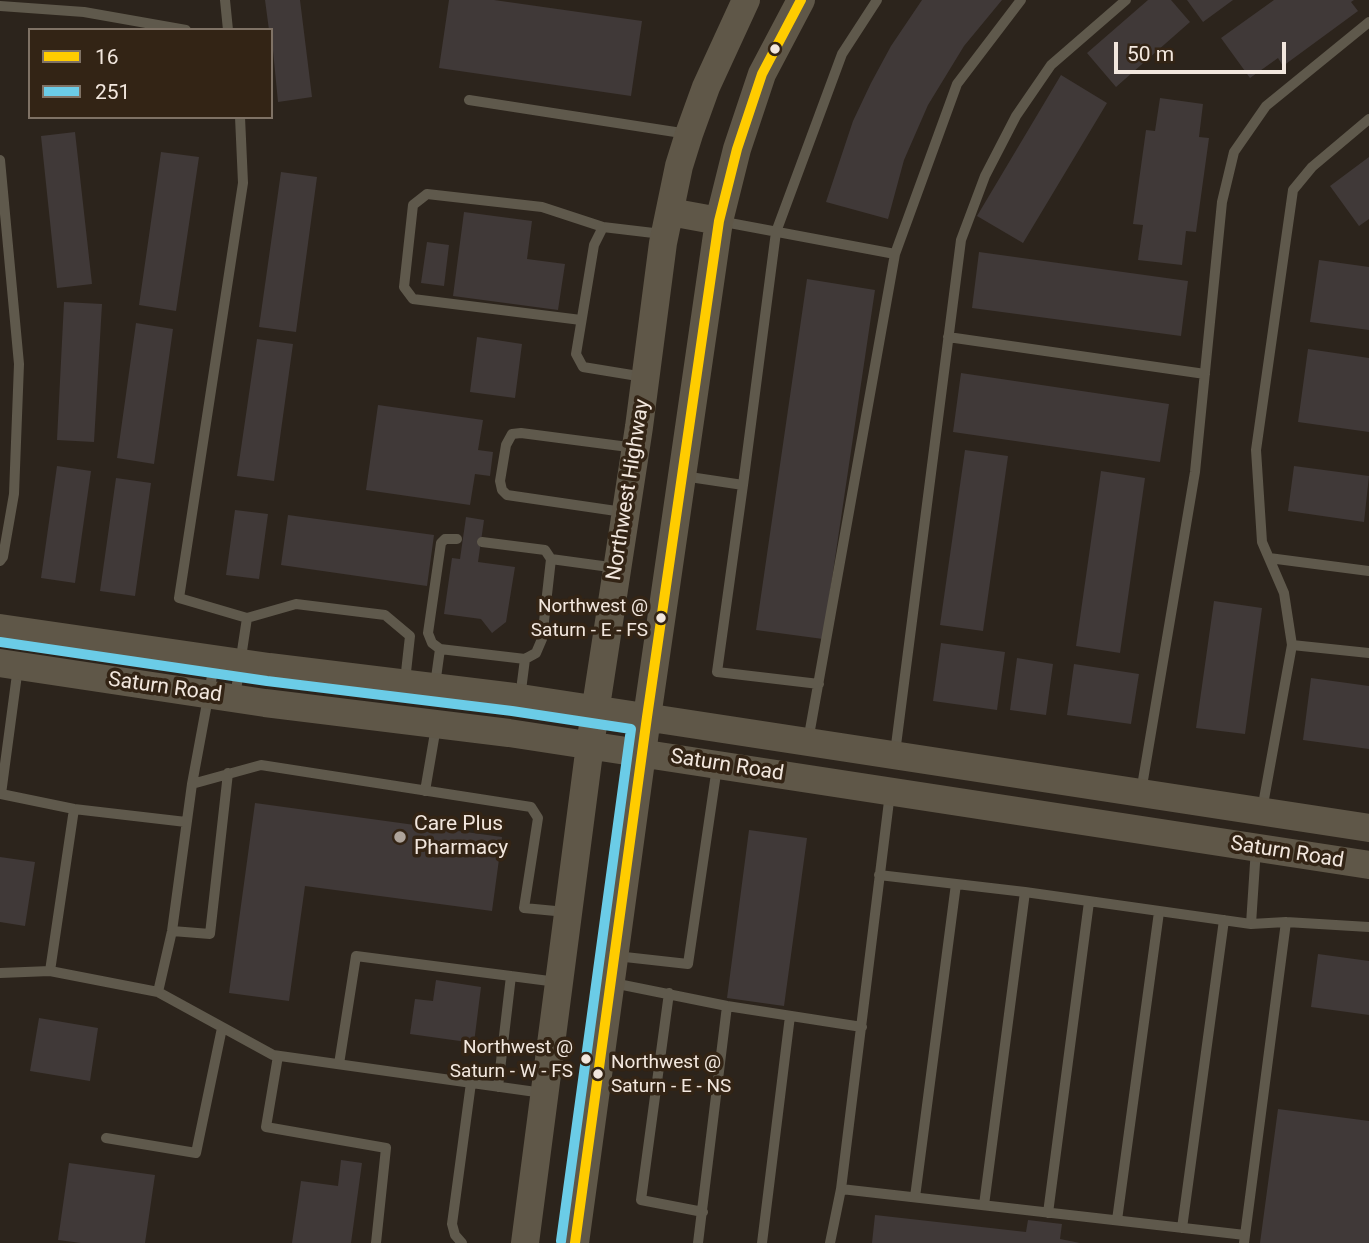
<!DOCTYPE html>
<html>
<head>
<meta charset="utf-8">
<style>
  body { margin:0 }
  #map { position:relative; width:1369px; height:1243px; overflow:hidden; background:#2c241c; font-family:Roboto,sans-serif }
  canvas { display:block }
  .legend { position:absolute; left:28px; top:28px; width:245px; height:91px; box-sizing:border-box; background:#332415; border:2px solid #7f7265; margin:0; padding:9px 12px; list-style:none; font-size:21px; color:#f2e7de }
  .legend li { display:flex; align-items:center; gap:14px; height:35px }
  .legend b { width:35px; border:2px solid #7f7265 }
  .scale { position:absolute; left:1114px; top:42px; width:172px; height:32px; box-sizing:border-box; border:4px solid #f2e7de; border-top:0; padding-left:9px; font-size:21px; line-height:24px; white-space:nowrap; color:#f2e7de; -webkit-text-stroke:5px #332415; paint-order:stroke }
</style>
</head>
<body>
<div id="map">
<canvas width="1369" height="1243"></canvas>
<ul class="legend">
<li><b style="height:9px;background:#fc0"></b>16</li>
<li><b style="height:9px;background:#6bcce7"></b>251</li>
</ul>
<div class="scale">50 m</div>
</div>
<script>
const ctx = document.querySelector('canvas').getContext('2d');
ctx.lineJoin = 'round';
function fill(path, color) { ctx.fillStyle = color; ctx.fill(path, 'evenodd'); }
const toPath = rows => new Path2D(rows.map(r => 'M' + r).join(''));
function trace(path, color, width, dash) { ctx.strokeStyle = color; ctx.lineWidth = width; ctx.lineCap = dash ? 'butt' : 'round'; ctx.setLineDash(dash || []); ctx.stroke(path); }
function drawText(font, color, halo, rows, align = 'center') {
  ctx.font = font + ' Roboto,sans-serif'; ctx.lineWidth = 7; ctx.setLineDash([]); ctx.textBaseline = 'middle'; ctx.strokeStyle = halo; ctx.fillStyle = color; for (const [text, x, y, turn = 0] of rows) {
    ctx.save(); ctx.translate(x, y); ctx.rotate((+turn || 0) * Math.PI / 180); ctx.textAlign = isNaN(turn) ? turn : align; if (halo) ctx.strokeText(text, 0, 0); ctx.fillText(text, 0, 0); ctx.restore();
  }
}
fill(toPath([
  [265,0,300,0,312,97,278,102,271,30,269,30],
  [449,0,494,0,642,21,631,96,439,68],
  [922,0,1002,0,964,46,928,105,904,160,888,219,826,202,853,121,871,83,891,46],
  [1148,0,1171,0,1190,22,1116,87,1087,53],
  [1187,0,1233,0,1203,22],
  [1274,0,1354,0,1351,2,1358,11,1283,66,1278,58,1250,78,1221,38],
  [1061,75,1107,103,1023,243,977,216],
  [1160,98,1203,104,1199,137,1209,138,1196,232,1186,231,1182,265,1138,260,1143,225,1133,224,1146,130,1155,131],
  [75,132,92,284,57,288,41,136],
  [161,152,199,157,176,311,139,305],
  [1369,157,1369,219,1359,226,1330,186],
  [281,172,317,177,296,332,259,327],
  [464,212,532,221,527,259,565,264,558,310,453,296],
  [427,242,449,245,444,286,421,283],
  [979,252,1188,281,1181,336,972,308],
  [1319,260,1369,267,1369,330,1310,322],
  [807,279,875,290,823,639,756,630],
  [64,302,102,304,94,442,57,440],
  [136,323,173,329,154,464,117,458],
  [477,337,522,344,515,398,470,392],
  [257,339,293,344,274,481,237,476],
  [1308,349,1369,358,1369,432,1298,422],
  [961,373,1169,404,1160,462,953,432],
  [378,405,483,420,478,450,493,452,490,476,475,474,470,505,366,490],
  [965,450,1008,456,983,631,940,625],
  [57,466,91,471,75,583,41,578],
  [1294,466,1369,476,1364,522,1288,511],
  [1101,471,1145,478,1120,653,1076,646],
  [116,478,151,483,135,596,100,591],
  [235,510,268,514,259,579,226,575],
  [288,515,434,535,427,586,281,565],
  [466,517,484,520,478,562,515,567,506,622,492,633,481,619,444,614,452,558,460,559],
  [1214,601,1262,608,1245,734,1196,728],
  [941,643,1005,652,997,710,933,701],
  [1017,658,1053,664,1046,715,1010,710],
  [1074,664,1139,674,1131,724,1067,715],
  [1311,678,1369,686,1369,749,1303,740],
  [255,803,502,837,492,911,305,886,289,1001,229,993],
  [749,830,807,838,784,1006,727,998],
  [0,857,35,862,25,926,0,922],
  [1318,954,1369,961,1369,1015,1311,1007],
  [436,980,481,987,474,1043,410,1034,415,999,433,1001],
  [39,1018,98,1028,90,1081,30,1071],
  [1278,1109,1369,1121,1369,1243,1260,1243],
  [341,1160,362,1163,351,1243,292,1243,301,1181,338,1186],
  [69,1163,155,1175,145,1243,81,1243,58,1240],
  [875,1215,1026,1232,1028,1220,1062,1224,1060,1239,1080,1243,872,1243]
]), '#403938');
trace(toPath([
  [225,0,228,30],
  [0,6,84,12,186,30],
  [469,100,688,134],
  [0,160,19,364,14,494,3,557,0,561],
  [719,221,895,254,957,84,1021,0],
  [581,320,413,299,404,287,413,205,427,194,542,207,603,227],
  [948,337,1205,374],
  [644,377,583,367,576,354,594,245,603,227,662,234],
  [683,476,743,485,717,672,819,684],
  [743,485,776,232,842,54,877,0],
  [623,512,507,495,502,490,500,481,506,445,512,434,521,433,636,448],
  [457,539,445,539,441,543,428,633,432,643,440,649,525,659,536,653,542,639,551,559,545,550,482,542],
  [1269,558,1369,571],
  [551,559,617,568],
  [247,618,296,604,385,615,410,636,405,681],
  [1292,645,1369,653],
  [215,660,192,784,172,931,158,992,273,1055,543,1093],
  [18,667,1,794,74,809,186,822],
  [435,685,440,649],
  [235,697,247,618,179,598,243,183,240,117],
  [520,698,525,659],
  [808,741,895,254],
  [895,753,961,240,985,176,1016,116,1051,65,1126,0],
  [192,784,261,765,531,807,538,818,524,908,566,912],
  [425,791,436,727],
  [1141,792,1195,472,1222,202,1234,152,1266,106,1369,22],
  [74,809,50,971,158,992],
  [1262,810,1292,645,1284,593,1262,542,1256,450,1293,190,1312,167,1369,119],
  [879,875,1025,892,1251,924],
  [1286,922,1369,927],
  [172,931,210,934,228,773],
  [616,956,688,964,717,767],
  [0,973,50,971],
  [613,983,727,1006,862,1027],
  [669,993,641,1200,703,1212],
  [278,1056,266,1127,386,1148,376,1243],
  [339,1064,356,956,557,982],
  [498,1087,511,976],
  [106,1138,196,1153,222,1028],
  [841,1189,1245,1235],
  [915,1197,956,884],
  [984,1205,1025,892],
  [1048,1213,1089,902],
  [1117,1220,1159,912],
  [1182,1228,1224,920],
  [462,1243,455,1235,452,1224,471,1083],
  [698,1243,727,1006],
  [762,1243,790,1016],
  [830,1243,841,1189,890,793],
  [1244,1243,1286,922,1251,924,1256,848]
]), '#5f594c', 10);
trace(toPath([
  [670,212,719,221],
  [0,628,269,667,514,697,1369,828],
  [0,663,265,703,509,733,1369,865],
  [525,1243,590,745,639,427,663,243,679,166,689,134,706,87,746,0],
  [575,1243,647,717,719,221,737,149,762,74,801,0]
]), '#5f5748', 28);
trace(toPath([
  [575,1243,647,717,719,221,737,149,762,74,801,0]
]), '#fc0', 10);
trace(toPath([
  [0,642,267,681,512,711,631,729,561,1241]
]), '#6bcce7', 10);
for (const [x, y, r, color] of [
  [775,49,6,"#f2e7de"],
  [661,618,6,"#f2e7de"],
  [400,837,7,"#ada39a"],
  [586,1059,6,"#f2e7de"],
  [598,1074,6,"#f2e7de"]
]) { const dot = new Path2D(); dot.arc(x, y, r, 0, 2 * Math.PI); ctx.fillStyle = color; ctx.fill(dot); trace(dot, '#332415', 2.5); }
drawText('19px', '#f2e7de', '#332415', [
  ["Northwest @",648,607],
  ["Saturn - E - FS",648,631],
  ["Northwest @",573,1048],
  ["Saturn - W - FS",573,1072],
  ["Northwest @",611,1063,"left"],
  ["Saturn - E - NS",611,1087,"left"]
], 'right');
drawText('21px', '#f2e7de', '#332415', [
  ["Northwest Highway",629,490,-81],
  ["Saturn Road",165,688,8],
  ["Saturn Road",727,766,9],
  ["Saturn Road",1287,853,9]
]);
drawText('21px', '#f2e7de', '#332415', [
  ["Care Plus",414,825],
  ["Pharmacy",414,849]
], 'left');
</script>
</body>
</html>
